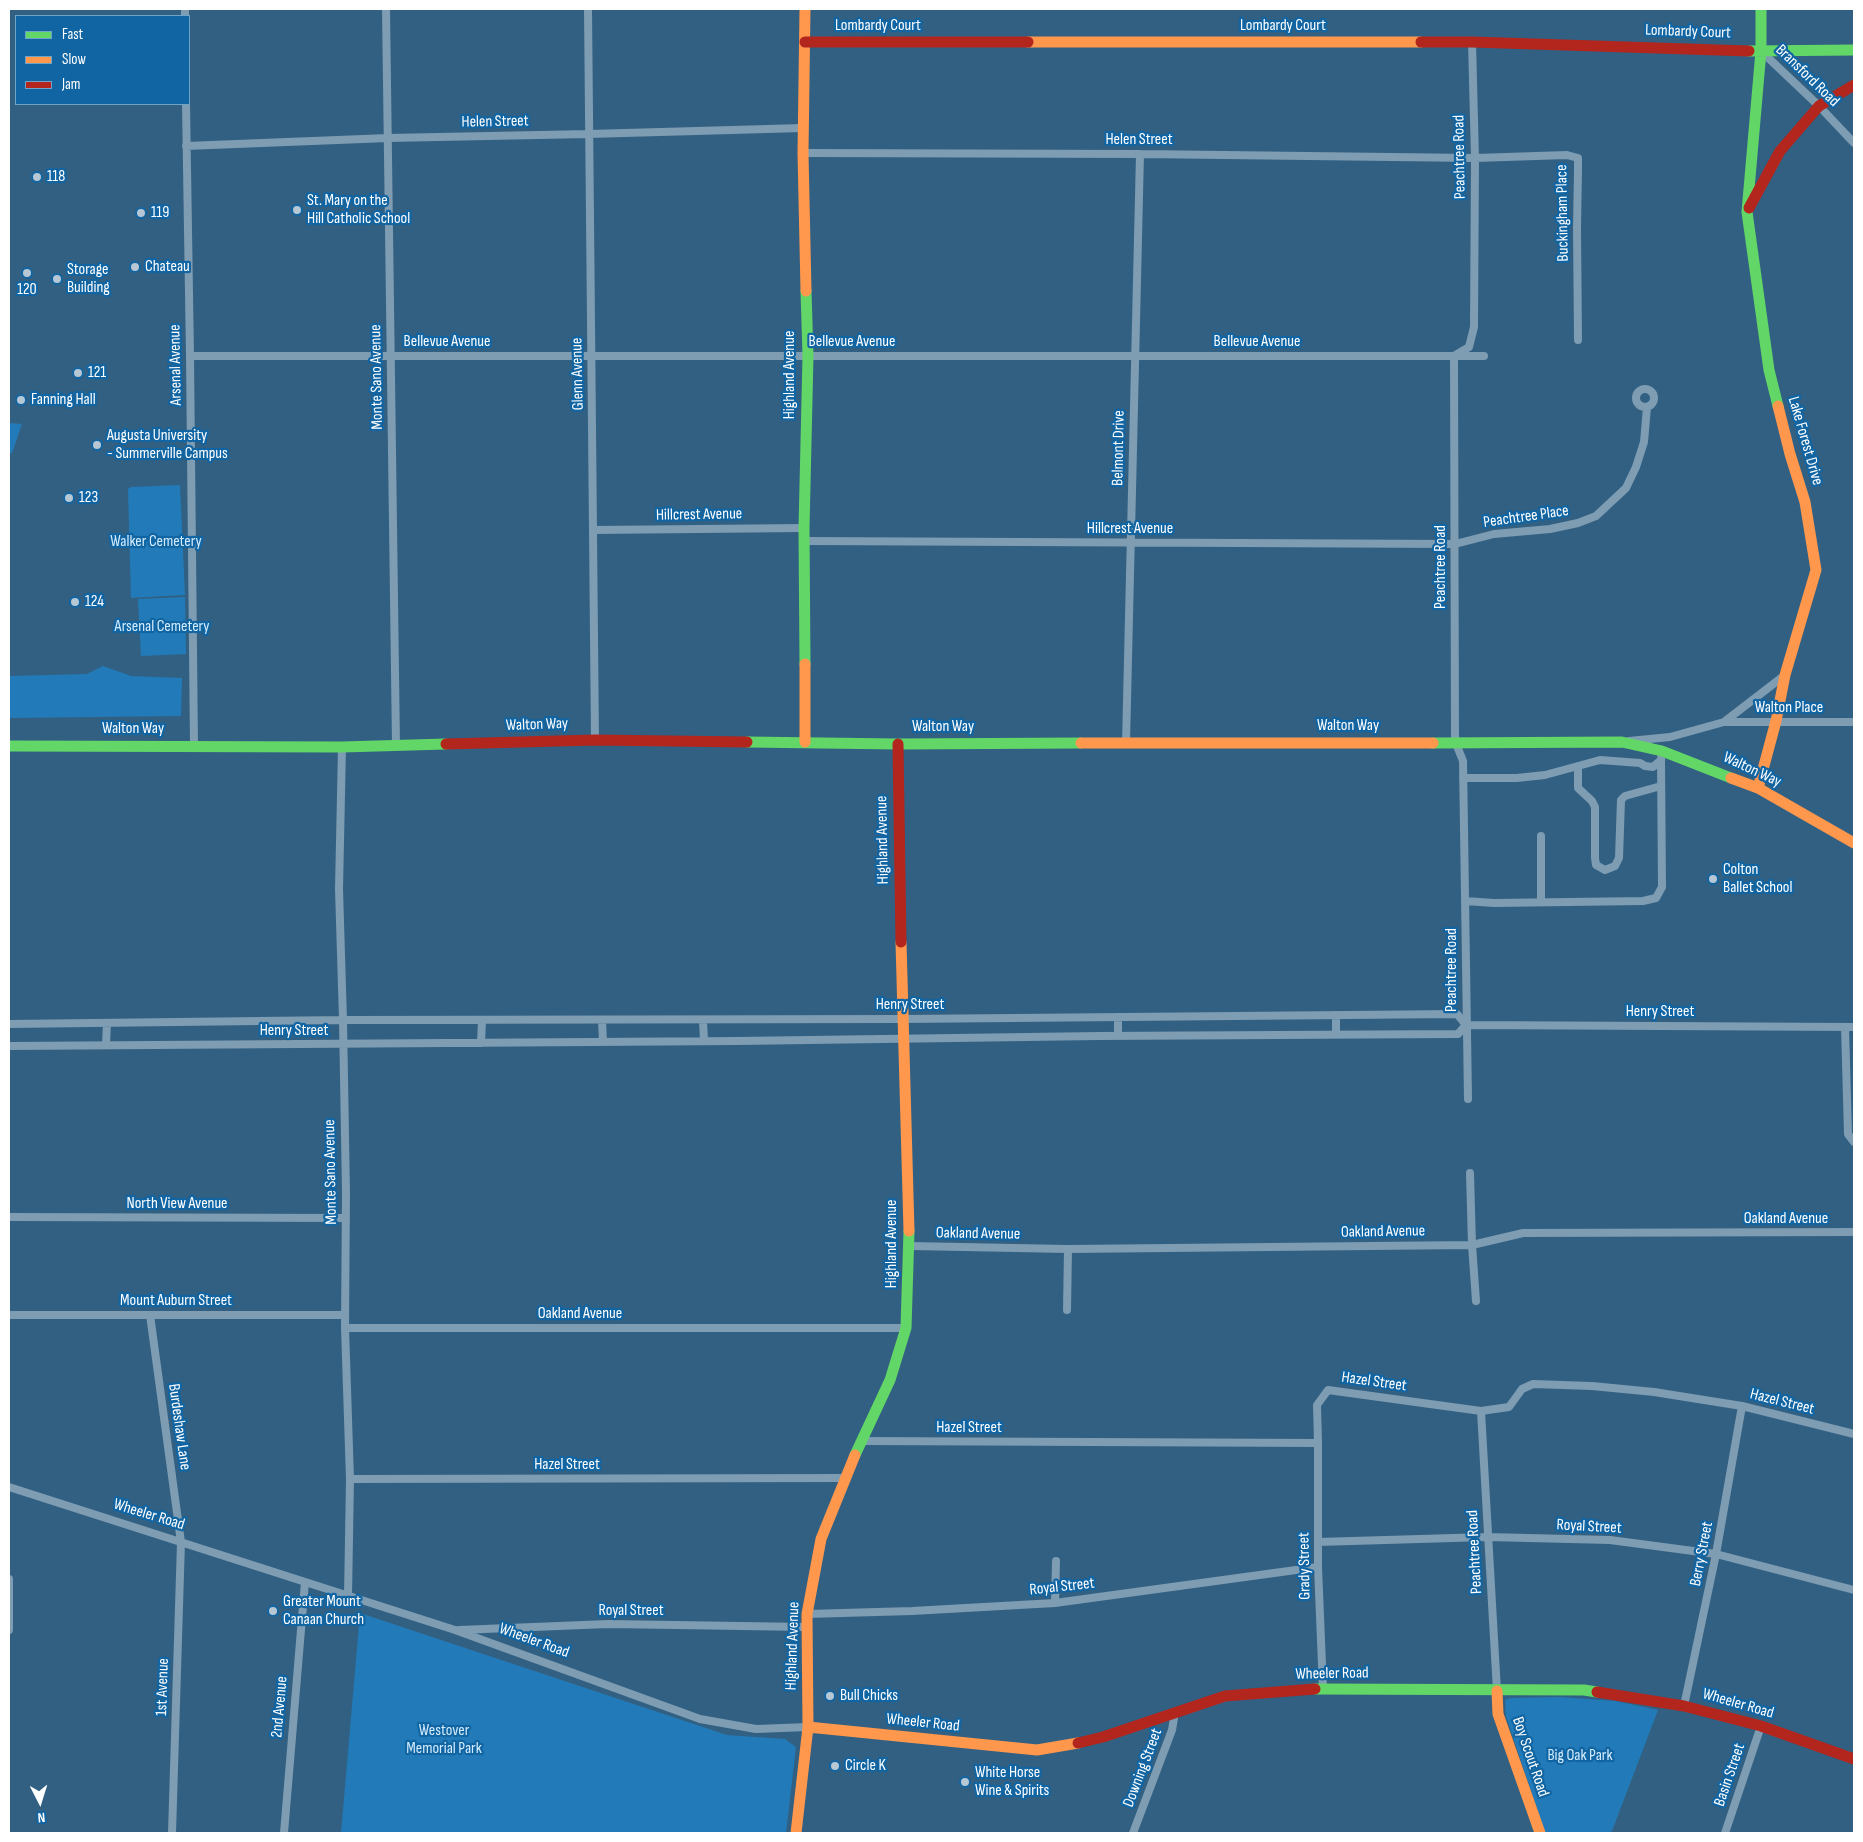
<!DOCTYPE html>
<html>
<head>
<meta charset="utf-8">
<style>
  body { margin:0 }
  #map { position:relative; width:1863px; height:1842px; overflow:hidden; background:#326082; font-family:"Sofia Sans Condensed",sans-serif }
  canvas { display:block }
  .frame { position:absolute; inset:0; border:10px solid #fff; pointer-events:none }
  .legend { position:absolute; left:15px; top:15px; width:175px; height:90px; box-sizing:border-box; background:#1165a3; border:1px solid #70a3c8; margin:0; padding:6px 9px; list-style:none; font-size:15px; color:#fff }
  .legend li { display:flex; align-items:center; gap:10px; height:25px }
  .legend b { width:25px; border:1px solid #70a3c8 }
  .north { position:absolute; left:15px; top:1777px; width:50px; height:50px; -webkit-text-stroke:4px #1165a3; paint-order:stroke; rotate:175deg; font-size:14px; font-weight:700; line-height:20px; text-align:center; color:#fff }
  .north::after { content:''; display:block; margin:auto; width:18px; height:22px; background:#fff; clip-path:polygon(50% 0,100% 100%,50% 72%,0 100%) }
</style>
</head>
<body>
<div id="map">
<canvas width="1863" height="1842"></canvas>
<div class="frame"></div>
<ul class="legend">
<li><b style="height:6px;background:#63d668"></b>Fast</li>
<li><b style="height:6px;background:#ff974d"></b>Slow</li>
<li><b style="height:6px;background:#b3261e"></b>Jam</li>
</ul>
<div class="north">N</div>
</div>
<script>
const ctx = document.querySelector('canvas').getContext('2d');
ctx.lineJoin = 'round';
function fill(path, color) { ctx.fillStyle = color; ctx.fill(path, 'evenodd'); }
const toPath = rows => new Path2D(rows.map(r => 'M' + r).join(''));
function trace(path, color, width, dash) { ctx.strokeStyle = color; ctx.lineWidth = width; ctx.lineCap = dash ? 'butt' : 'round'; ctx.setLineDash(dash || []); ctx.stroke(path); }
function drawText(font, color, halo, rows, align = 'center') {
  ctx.font = font + ' "Sofia Sans Condensed",sans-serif'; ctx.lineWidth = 4.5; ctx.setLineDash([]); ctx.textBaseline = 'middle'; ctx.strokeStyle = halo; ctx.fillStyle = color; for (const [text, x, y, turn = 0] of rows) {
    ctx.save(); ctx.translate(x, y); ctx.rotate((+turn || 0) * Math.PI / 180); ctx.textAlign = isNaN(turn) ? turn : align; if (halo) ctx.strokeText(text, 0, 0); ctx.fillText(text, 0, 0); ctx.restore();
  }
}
fill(toPath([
  [9,423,22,424,12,453,9,453],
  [180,485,185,595,131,598,128,489,131,487],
  [185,597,186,654,141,656,138,599],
  [103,666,131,676,182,678,181,716,9,718,9,676,87,674],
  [360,1613,727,1735,785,1739,796,1747,786,1833,341,1833],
  [1560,1697,1615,1701,1658,1710,1612,1831,1607,1833,1545,1833,1506,1716,1505,1700,1510,1698]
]), '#227bb8');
trace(toPath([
  [185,9,185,16],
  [386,9,396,745],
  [588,9,595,740],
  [1761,51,1819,106,1854,143],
  [186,104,190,356,194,746],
  [186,146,388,138,589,134,803,128],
  [803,153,1140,154,1475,158,1567,155,1578,158,1578,170,1577,228,1578,340],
  [190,356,1484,356],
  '1636 398a9 9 0 1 1 18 0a9 9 0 1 1-18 0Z',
  [593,530,804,528],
  [806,541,1455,544,1494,534,1550,529,1578,523,1596,516,1626,488,1636,467,1644,442,1647,407],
  [1724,722,1854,722],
  [1629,741,1670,737,1724,722,1785,675],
  [1126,743,1140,154],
  [342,747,339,889,343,1020,346,1193,345,1328,350,1479,348,1597],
  [1578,766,1578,788,1592,801,1595,807,1595,858,1596,865,1605,870,1615,866,1619,858,1621,800,1625,796,1661,786],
  [1463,778,1517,778,1545,775,1600,760,1640,763,1645,766,1653,767,1661,760],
  [1541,836,1541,902],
  [1465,901,1494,903,1643,901,1656,898,1662,887,1661,760,1662,751],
  [1118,1017,1118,1036],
  [602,1020,603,1042],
  [703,1020,704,1041],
  [9,1024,343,1020,902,1019,1457,1014,1466,1025],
  [1845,1027,1848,1134,1854,1142],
  [1336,1034,1336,1015],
  [481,1043,482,1020],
  [106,1045,107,1023],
  [9,1046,737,1041,1099,1036,1458,1034,1466,1025,1854,1027],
  [1468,1099,1463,761,1455,741,1454,356,1469,347,1474,327,1475,158,1472,42],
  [1470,1173,1472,1245,1476,1301],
  [9,1217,346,1218],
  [910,1246,1068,1249,1472,1245,1523,1233,1854,1232],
  [1067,1310,1068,1249],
  [9,1315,344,1315],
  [150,1315,181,1542,172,1833],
  [345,1328,906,1328],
  [1481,1411,1497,1691],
  [861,1441,1318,1443,1317,1405,1328,1390,1481,1411,1509,1407,1522,1389,1533,1384,1592,1386,1654,1392,1742,1406,1854,1434],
  [1318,1443,1318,1567,1323,1689],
  [350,1479,845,1478],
  [9,1487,455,1630,700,1719,756,1729,808,1727],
  [1318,1542,1487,1537,1610,1540,1716,1554,1854,1590],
  [9,1579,9,1630],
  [1055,1603,1056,1561],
  [807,1614,912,1611,1055,1603,1318,1567],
  [459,1630,608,1624,807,1627],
  [1684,1706,1716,1554,1742,1406],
  [284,1833,305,1582],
  [1133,1833,1172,1730,1175,1712],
  [1725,1833,1761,1726]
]), '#7e9cb2', 8);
trace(toPath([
  [1761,9,1761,51,1747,212,1769,370,1778,406],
  [1749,51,1854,50],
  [805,664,804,528,808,356,806,291],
  [747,742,898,744,1081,743],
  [1433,743,1622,742,1662,751,1731,778],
  [9,746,342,747,446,744],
  [855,1455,890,1380,906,1328,909,1231],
  [1315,1689,1584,1690,1597,1692]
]), '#63d668', 11);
trace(toPath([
  [805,9,803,153,806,291],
  [1028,42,1421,42],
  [805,664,805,742],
  [1081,743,1433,743],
  [1731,778,1758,788,1854,843],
  [1758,788,1776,721,1785,675,1816,570,1805,502,1790,454,1778,406],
  [901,942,909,1231],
  [1497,1691,1498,1714,1540,1833],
  [808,1727,1037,1750,1078,1743],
  [796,1833,808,1727,807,1614,821,1539,855,1455]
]), '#ff974d', 11);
trace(toPath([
  [805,42,1028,42],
  [1421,42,1472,42,1749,51],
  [1749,208,1780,151,1819,106,1854,85],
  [446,744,595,740,747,742],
  [898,744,901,942],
  [1597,1692,1684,1706,1761,1726,1854,1759],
  [1078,1743,1103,1737,1225,1696,1315,1689]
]), '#b3261e', 11);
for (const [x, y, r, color] of [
  [37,177,5,"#b7c7d3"],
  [297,210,5,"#b7c7d3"],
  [141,213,5,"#b7c7d3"],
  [135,267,5,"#b7c7d3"],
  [27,273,5,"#b7c7d3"],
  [57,279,5,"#b7c7d3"],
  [78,373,5,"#b7c7d3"],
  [21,400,5,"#b7c7d3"],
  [97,445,5,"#b7c7d3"],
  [69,498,5,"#b7c7d3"],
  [75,602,5,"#b7c7d3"],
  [1713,879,5,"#b7c7d3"],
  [273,1611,5,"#b7c7d3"],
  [830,1696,5,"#b7c7d3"],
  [835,1766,5,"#b7c7d3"],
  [965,1782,5,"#b7c7d3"]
]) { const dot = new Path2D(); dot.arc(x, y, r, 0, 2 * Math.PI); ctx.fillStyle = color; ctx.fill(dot); trace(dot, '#1165a3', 2); }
drawText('16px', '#fff', '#1165a3', [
  ["Lombardy Court",878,26],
  ["Lombardy Court",1283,26],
  ["Lombardy Court",1688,32,2],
  ["Bransford Road",1807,76,44],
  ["Helen Street",495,122,-1],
  ["Helen Street",1139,140],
  ["Peachtree Road",1460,157,-91],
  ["Buckingham Place",1563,213,-91],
  ["Bellevue Avenue",447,342],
  ["Bellevue Avenue",852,342],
  ["Bellevue Avenue",1257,342],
  ["Arsenal Avenue",176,365,-91],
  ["Glenn Avenue",578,374,-91],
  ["Highland Avenue",790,375,-90],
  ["Monte Sano Avenue",377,377,-91],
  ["Lake Forest Drive",1805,441,74],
  ["Belmont Drive",1119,448,-89],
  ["Hillcrest Avenue",699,515,-1],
  ["Peachtree Place",1526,517,-8],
  ["Hillcrest Avenue",1130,529],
  ["Peachtree Road",1441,567,-90],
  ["Walton Place",1789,708],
  ["Walton Way",537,725,-2],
  ["Walton Way",1348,726],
  ["Walton Way",943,727],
  ["Walton Way",133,729],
  ["Walton Way",1752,770,25],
  ["Highland Avenue",883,840,-91],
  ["Peachtree Road",1452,970,-90],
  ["Henry Street",910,1005],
  ["Henry Street",1660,1012],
  ["Henry Street",294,1031],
  ["Monte Sano Avenue",331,1172,-91],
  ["North View Avenue",177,1204],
  ["Oakland Avenue",1786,1219],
  ["Oakland Avenue",1383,1232,-1],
  ["Oakland Avenue",978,1234,1],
  ["Highland Avenue",892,1244,-90],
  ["Mount Auburn Street",176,1301],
  ["Oakland Avenue",580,1314],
  ["Hazel Street",1374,1382,8],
  ["Hazel Street",1782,1402,14],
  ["Burdeshaw Lane",179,1427,82],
  ["Hazel Street",969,1428],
  ["Hazel Street",567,1465],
  ["Wheeler Road",149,1515,17],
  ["Royal Street",1589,1527,3],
  ["Peachtree Road",1475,1552,-93],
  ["Berry Street",1702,1554,-79],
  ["Grady Street",1305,1566,-91],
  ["Royal Street",1062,1587,-6],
  ["Royal Street",631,1611],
  ["Wheeler Road",534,1641,20],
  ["Highland Avenue",793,1646,-88],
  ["Wheeler Road",1332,1674,-1],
  ["1st Avenue",163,1687,-88],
  ["Wheeler Road",1738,1704,16],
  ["2nd Avenue",280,1707,-85],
  ["Wheeler Road",923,1723,6],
  ["Boy Scout Road",1530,1757,71],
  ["Downing Street",1143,1768,-69],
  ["Basin Street",1730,1775,-71]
]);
drawText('16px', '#fff', '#1165a3', [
  ["118",47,177],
  ["St. Mary on the",307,201],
  ["Hill Catholic School",307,219],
  ["119",151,213],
  ["Chateau",145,267],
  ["Storage",67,270],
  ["Building",67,288],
  ["120",27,290,"center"],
  ["121",88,373],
  ["Fanning Hall",31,400],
  ["Augusta University",107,436],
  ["- Summerville Campus",107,454],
  ["123",79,498],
  ["124",85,602],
  ["Colton",1723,870],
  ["Ballet School",1723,888],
  ["Greater Mount",283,1602],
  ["Canaan Church",283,1620],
  ["Bull Chicks",840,1696],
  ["Circle K",845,1766],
  ["White Horse",975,1773],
  ["Wine & Spirits",975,1791]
], 'left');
drawText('16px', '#d4edfe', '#1165a3', [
  ["Walker Cemetery",156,542],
  ["Arsenal Cemetery",162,627],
  ["Westover",444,1731],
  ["Memorial Park",444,1749],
  ["Big Oak Park",1580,1756]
]);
</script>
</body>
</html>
